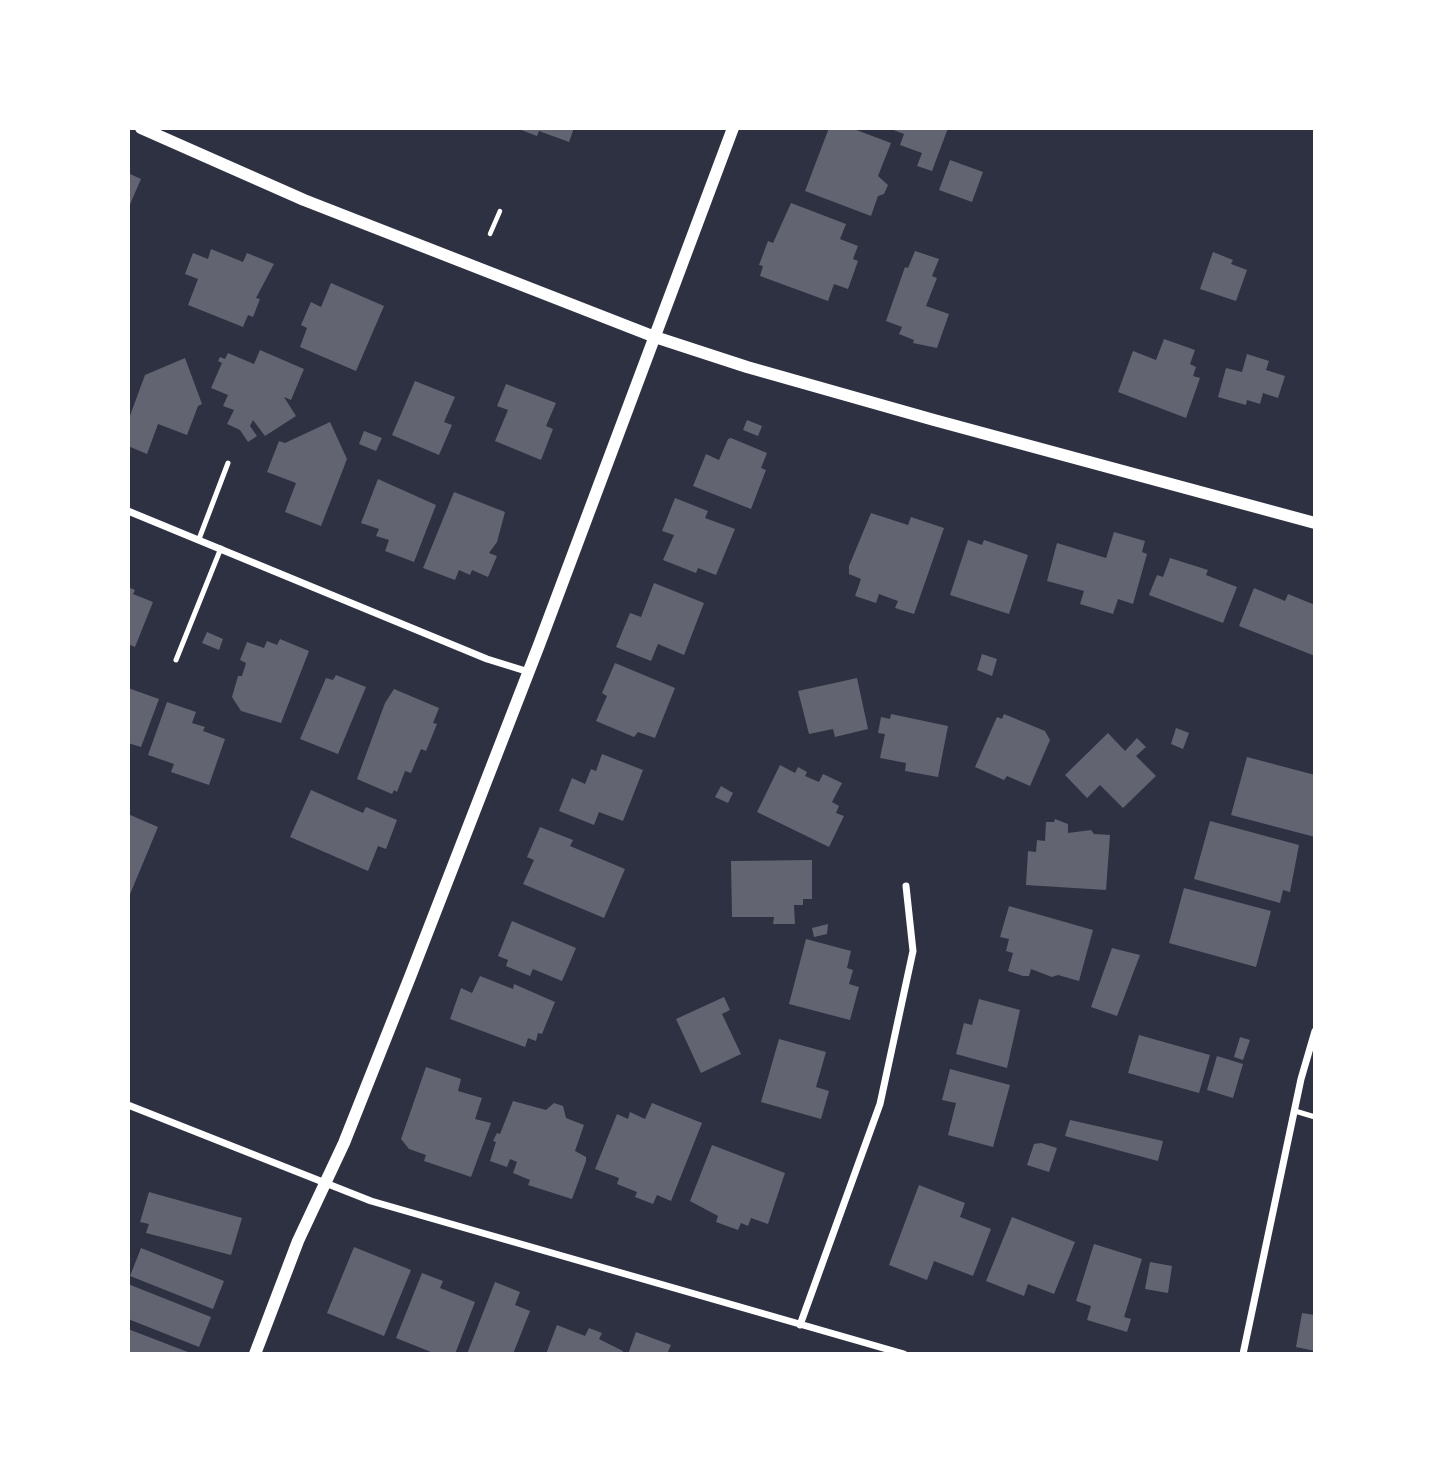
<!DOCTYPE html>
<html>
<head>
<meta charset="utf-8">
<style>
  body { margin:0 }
  #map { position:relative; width:1443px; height:1482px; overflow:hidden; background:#2d3142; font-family:Lato,sans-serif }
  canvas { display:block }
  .frame { position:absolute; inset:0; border:130px solid #fff; pointer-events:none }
</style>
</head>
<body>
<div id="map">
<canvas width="1443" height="1482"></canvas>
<div class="frame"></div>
</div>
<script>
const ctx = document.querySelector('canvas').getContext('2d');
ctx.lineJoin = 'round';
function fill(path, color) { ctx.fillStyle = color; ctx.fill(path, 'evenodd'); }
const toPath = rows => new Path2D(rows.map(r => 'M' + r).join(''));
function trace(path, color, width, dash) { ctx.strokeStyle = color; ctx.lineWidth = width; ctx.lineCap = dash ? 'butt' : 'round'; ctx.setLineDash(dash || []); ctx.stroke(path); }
fill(toPath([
  [516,128,574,128,569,142,539,131,537,136],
  [829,128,851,128,891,143,878,176,888,185,884,194,878,196,871,216,805,191],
  [888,128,948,128,932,171,917,166,922,153,900,145,904,134],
  [950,160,983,172,972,202,939,190],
  [128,173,141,179,128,209],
  [791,203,846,224,840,239,858,246,853,259,858,261,848,289,834,284,828,301,760,276,763,266,759,265,768,241,773,243],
  [211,249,243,262,247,253,274,264,256,298,260,299,253,317,248,315,243,327,188,305,198,279,185,274,193,253,208,259],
  [915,251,939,259,932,276,937,278,926,306,949,314,937,348,913,343,914,340,899,334,902,327,886,321,905,267,908,268],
  [1213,252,1233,260,1231,264,1247,270,1236,301,1200,289],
  [331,283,384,306,356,371,300,347,307,328,301,325,311,302,321,307],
  [1164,339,1195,350,1190,364,1196,367,1193,376,1200,378,1186,418,1118,392,1133,351,1156,360],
  [260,350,304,369,291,400,284,397,296,416,265,436,253,420,250,426,257,436,248,442,240,430,227,424,234,410,223,406,228,395,211,388,222,363,218,361,220,357,225,359,228,353,254,364],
  [1247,354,1269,361,1266,370,1285,376,1278,398,1263,393,1260,404,1247,400,1246,405,1218,397,1226,368,1242,372],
  [185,358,202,404,198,406,187,435,158,424,147,454,128,446,128,421,145,375],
  [415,381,455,397,444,422,452,425,439,455,392,435],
  [506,384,556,403,546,426,553,429,541,460,495,441,508,410,497,406],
  [747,420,762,426,758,436,743,430],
  [330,422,347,459,321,526,285,512,296,483,267,472,279,441,285,443],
  [364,431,382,438,376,451,359,444],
  [731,438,767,453,761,468,766,470,751,509,693,486,706,454,719,460,728,439],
  [378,479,436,505,414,562,385,551,389,540,376,536,379,529,361,523],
  [454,492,505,512,497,542,489,553,497,556,488,577,472,570,470,575,459,570,455,580,423,568],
  [675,498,708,511,705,518,735,529,716,575,698,568,696,573,663,560,674,535,662,531],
  [871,513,908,525,911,517,944,528,914,614,895,608,898,601,879,594,876,603,855,596,861,579,849,574,849,566],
  [1114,532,1145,541,1142,552,1147,554,1133,604,1118,599,1113,614,1080,604,1084,591,1047,581,1057,543,1106,558],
  [968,540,982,545,984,540,1028,555,1009,614,950,595],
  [1170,558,1208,570,1206,575,1237,587,1223,623,1149,595,1157,575,1163,577],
  [654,583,704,603,684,655,658,644,651,661,616,647,630,613,641,617],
  [128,587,135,590,133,594,153,602,135,647,128,644],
  [1254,588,1285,601,1288,594,1315,605,1313,612,1315,613,1315,656,1239,626],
  [207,632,223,639,219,650,202,643],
  [280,639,309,651,281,723,241,711,232,697,238,676,242,676,246,663,240,660,247,642,264,648,267,641,277,645],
  [982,654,997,659,992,676,977,670],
  [615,663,675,688,655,738,638,732,634,737,596,721,607,696,602,693],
  [336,675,366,687,338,754,300,739,326,678,333,680],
  [857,678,868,729,835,737,833,729,809,734,798,691],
  [128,688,159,699,141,747,128,743],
  [394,689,439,708,433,723,437,724,426,751,421,749,411,773,405,771,397,792,394,790,392,794,357,779,385,703],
  [167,702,196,712,192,723,205,727,203,731,225,739,209,785,171,772,174,764,148,755],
  [891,714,948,726,938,777,905,771,906,763,880,758,885,734,878,733,881,717,890,719],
  [1004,714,1045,731,1050,740,1030,786,1007,776,1004,780,975,767,997,717,1002,719],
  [1176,728,1189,733,1183,749,1171,744],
  [1108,733,1125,751,1137,738,1146,747,1136,756,1156,776,1123,808,1100,785,1087,798,1065,775],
  [602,754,643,770,623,821,599,812,594,825,559,811,572,778,585,784,591,769,596,771],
  [1247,757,1315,775,1315,837,1231,815],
  [780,765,795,773,798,767,807,772,805,776,819,782,823,774,842,783,832,802,839,806,836,813,844,816,829,847,757,812],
  [721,786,733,793,728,803,715,797],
  [311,790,363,813,366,807,397,820,386,849,378,846,368,871,290,837],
  [128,814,158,827,128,899],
  [1055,819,1068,824,1068,833,1091,830,1094,834,1110,835,1106,890,1026,885,1028,851,1036,852,1037,840,1045,841,1046,822,1054,822],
  [1210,821,1299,845,1290,892,1283,890,1280,903,1194,879],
  [540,827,573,840,570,846,625,869,604,918,523,884,534,860,527,857],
  [812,860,812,899,803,899,803,905,794,905,795,924,773,924,774,917,732,917,731,861],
  [1184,888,1271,911,1256,967,1169,943],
  [1009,906,1093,930,1079,981,1058,975,1052,977,1031,969,1029,976,1023,976,1008,971,1013,953,1006,951,1009,939,1000,937],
  [512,921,576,948,562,981,533,969,530,976,506,966,508,960,498,956],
  [828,924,827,934,814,937,812,928],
  [806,939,851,951,847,968,853,970,849,984,859,987,850,1020,789,1004],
  [1112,948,1140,955,1117,1016,1091,1007],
  [480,976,513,989,514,984,555,1002,542,1034,538,1033,536,1041,528,1038,525,1047,450,1019,461,988,472,993],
  [724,997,730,1010,722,1014,741,1054,701,1073,676,1019],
  [979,999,1020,1010,1007,1068,956,1054,964,1023,972,1025],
  [1139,1035,1210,1055,1199,1093,1128,1073],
  [1240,1037,1250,1040,1243,1060,1234,1057],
  [779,1039,826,1052,816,1087,829,1091,821,1119,761,1102],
  [1217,1056,1243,1064,1233,1098,1207,1090],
  [426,1067,461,1079,458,1091,482,1098,475,1119,491,1123,471,1177,424,1161,426,1155,409,1149,401,1139],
  [950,1069,1010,1085,993,1147,948,1135,956,1103,942,1100],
  [513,1101,546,1110,554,1103,563,1106,566,1118,584,1125,575,1151,586,1157,586,1161,572,1199,528,1185,530,1180,513,1173,517,1162,510,1159,507,1167,490,1161,496,1142,493,1141,497,1133,500,1134],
  [652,1103,702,1123,671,1201,657,1195,653,1204,635,1197,637,1192,617,1184,619,1178,595,1169,617,1114,628,1119,630,1112,645,1119],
  [1070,1120,1163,1141,1158,1161,1065,1136],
  [1041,1143,1057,1148,1049,1172,1027,1165,1034,1144],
  [712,1145,785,1173,768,1224,751,1218,748,1226,741,1223,738,1230,716,1222,718,1216,690,1201],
  [919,1185,965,1203,960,1217,991,1229,973,1276,934,1261,927,1280,889,1265],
  [149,1192,242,1218,231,1255,146,1233,149,1224,140,1222],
  [1012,1217,1075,1242,1054,1294,1028,1284,1024,1296,986,1281],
  [1094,1244,1142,1259,1124,1317,1131,1319,1127,1332,1087,1320,1091,1306,1076,1301],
  [354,1247,411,1270,384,1336,327,1313],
  [141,1248,224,1281,213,1309,130,1276],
  [1150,1262,1172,1266,1168,1293,1145,1289],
  [422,1273,443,1281,440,1288,475,1302,455,1354,436,1354,396,1338],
  [495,1282,520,1292,515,1305,530,1311,513,1354,467,1354],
  [128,1284,211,1317,199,1347,128,1319],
  [1302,1313,1315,1315,1315,1351,1296,1347],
  [557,1325,585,1336,589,1328,602,1333,599,1339,623,1351,622,1354,546,1354],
  [128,1329,193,1354,128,1354],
  [636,1332,671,1345,667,1354,628,1354]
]), '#626471');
trace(toPath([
  [490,234,500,211]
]), '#fff', 4.5);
trace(toPath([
  [199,539,228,463],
  [176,660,221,548],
  [1295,1111,1315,1117]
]), '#fff', 5);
trace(toPath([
  [128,511,487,659,529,672],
  [128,1105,371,1201,904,1354],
  [800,1325,880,1104,913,951,906,886],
  [1243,1354,1301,1079,1315,1031]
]), '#fff', 7);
trace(toPath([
  [141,128,304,200,655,337,747,367,934,420,1315,523],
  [255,1354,298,1241,344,1143,410,977,539,645,733,128]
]), '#fff', 12);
</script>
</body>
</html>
